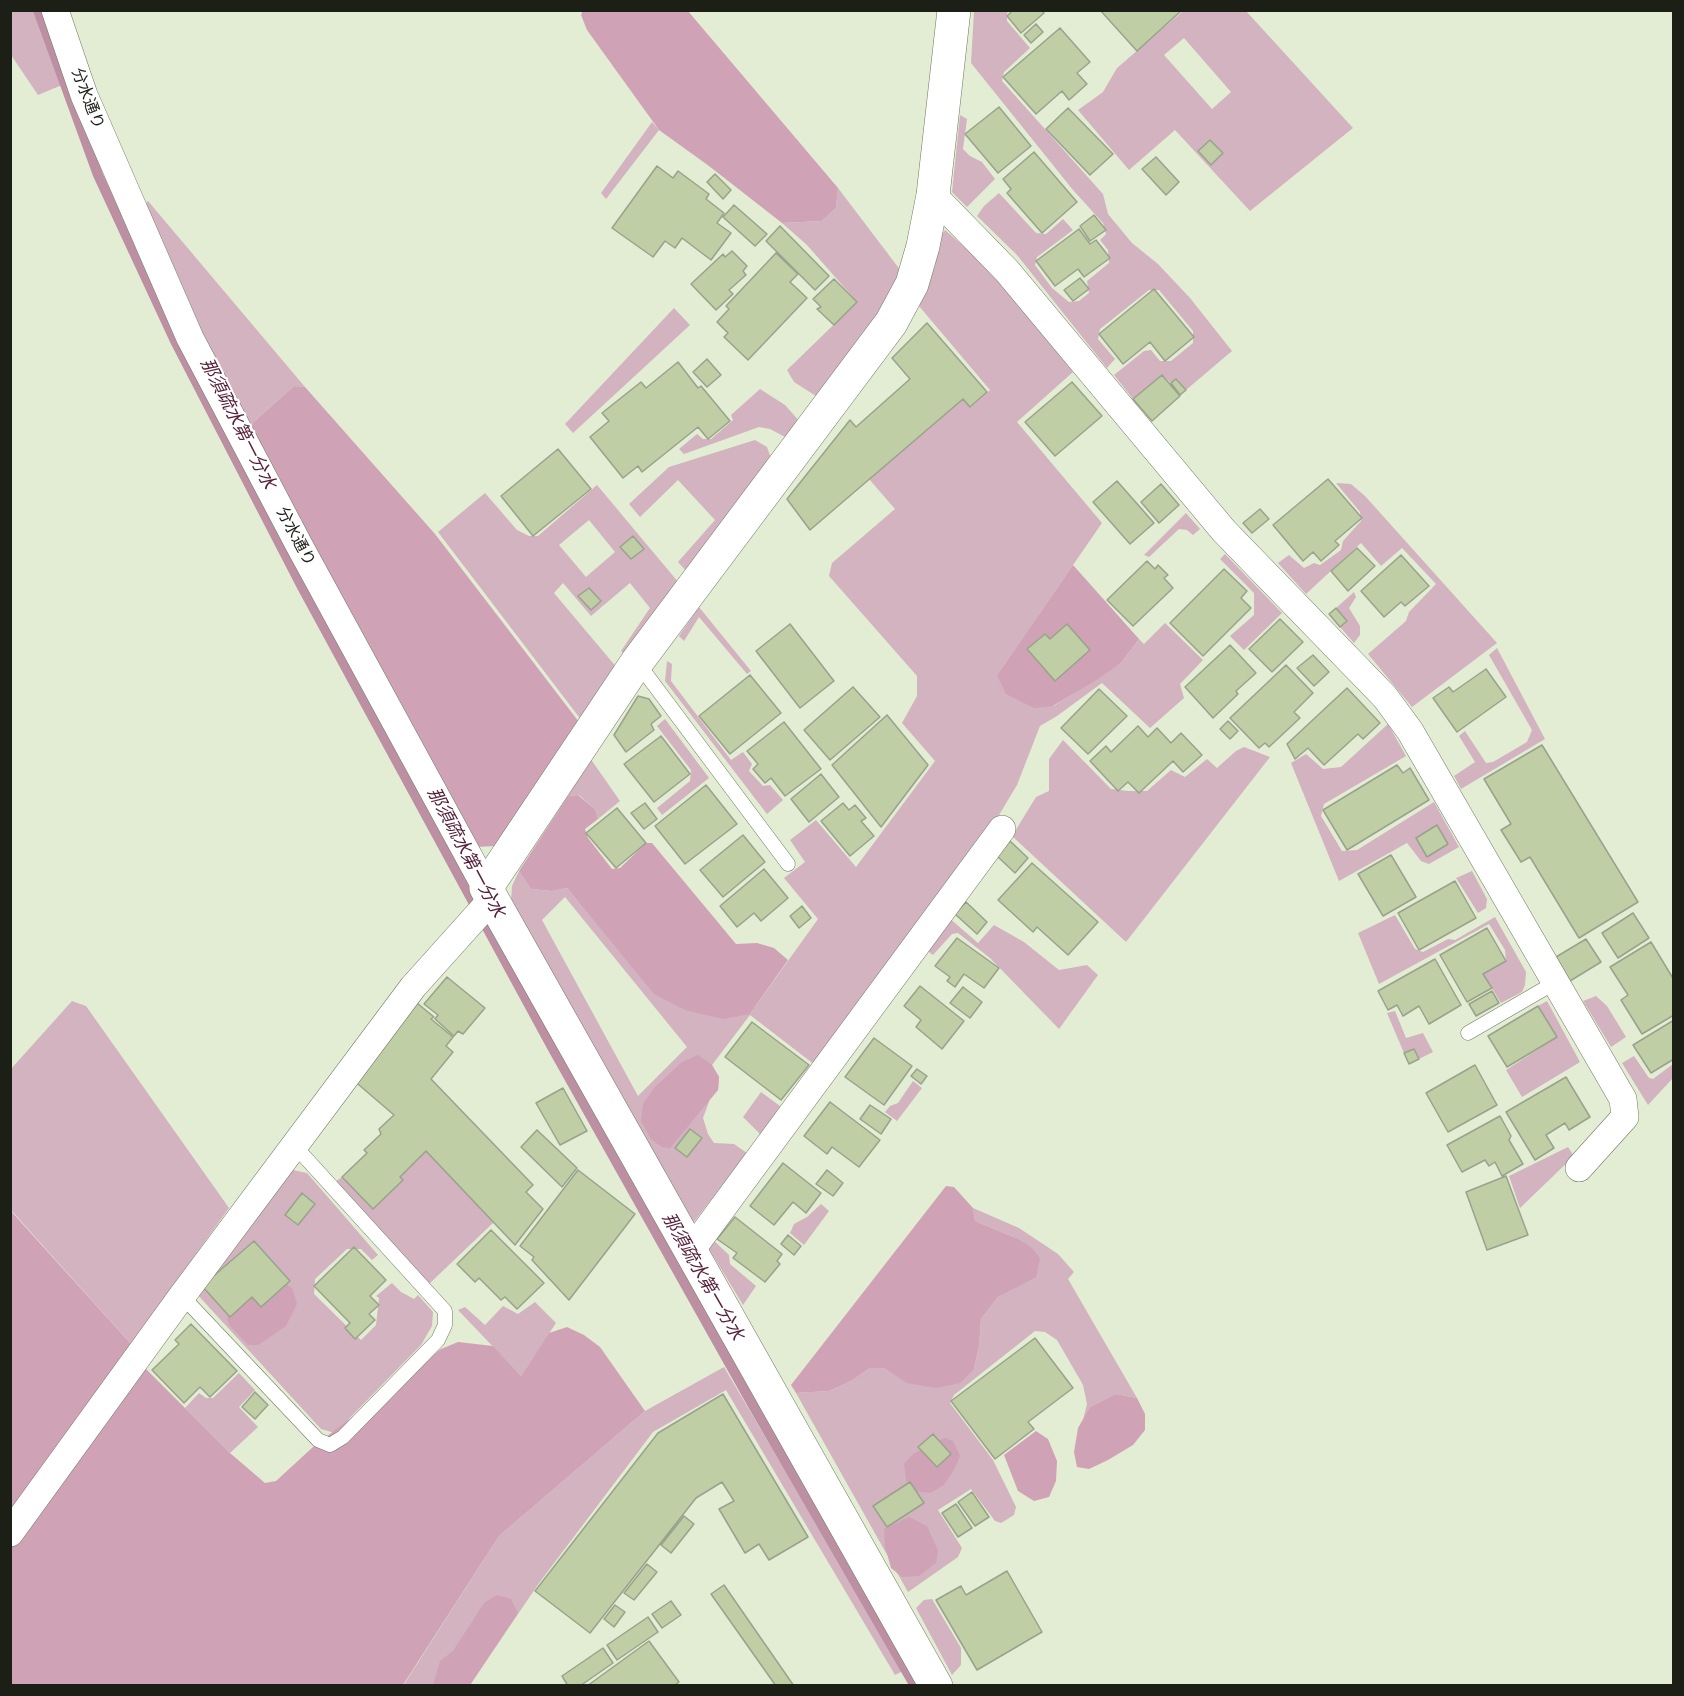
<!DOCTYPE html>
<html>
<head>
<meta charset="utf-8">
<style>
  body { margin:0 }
  #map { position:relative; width:1684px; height:1696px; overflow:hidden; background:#e3edd4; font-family:Roboto,sans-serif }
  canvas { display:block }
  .frame { position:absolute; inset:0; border:12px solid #1c1f16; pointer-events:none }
</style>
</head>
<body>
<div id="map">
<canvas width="1684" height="1696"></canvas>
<div class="frame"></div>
</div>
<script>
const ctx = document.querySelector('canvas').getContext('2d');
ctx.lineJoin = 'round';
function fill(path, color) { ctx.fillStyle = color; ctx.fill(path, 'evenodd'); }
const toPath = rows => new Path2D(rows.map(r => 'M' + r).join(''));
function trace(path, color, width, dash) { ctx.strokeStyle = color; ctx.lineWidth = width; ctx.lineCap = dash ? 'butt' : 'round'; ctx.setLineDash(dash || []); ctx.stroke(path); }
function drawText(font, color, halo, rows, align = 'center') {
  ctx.font = font + ' Roboto,"Noto Sans JP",sans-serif'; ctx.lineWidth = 4.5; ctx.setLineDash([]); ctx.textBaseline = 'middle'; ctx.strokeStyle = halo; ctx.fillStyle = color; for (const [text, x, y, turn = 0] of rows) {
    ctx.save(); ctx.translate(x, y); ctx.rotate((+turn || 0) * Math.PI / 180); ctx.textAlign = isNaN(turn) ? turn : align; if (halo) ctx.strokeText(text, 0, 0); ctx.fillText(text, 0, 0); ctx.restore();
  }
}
fill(toPath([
  [10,11,34,11,62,85,38,95,11,55],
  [974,11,1009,11,1007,13,1007,21,1030,48,1004,72,1002,81,1103,194,1108,214,1132,243,1158,264,1190,298,1232,351,1186,390,1177,379,1171,383,1162,375,1133,399,1114,375,1144,351,1151,350,1160,361,1171,361,1193,343,1193,331,1159,290,1149,290,1100,329,1098,339,1115,359,1107,368,1017,255,977,216,984,206,999,193,1036,233,1046,234,1063,219,1073,230,1037,257,1035,265,1052,288,1069,302,1079,301,1089,293,1087,281,1109,263,1108,250,1100,240,1106,234,1103,223,1073,190,971,63],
  [1183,11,1246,11,1353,128,1250,211,1175,130,1129,170,1078,110,1103,92,1117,68],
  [1184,38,1231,92,1212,109,1164,55],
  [960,115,967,119,963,149,970,156,982,162,995,179,967,207,952,192],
  [652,122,659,130,606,199,601,193],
  [838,188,901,271,886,302,816,396,794,382,787,370,857,302,807,245,782,223,822,221,836,208],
  [148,201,305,387,294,386,247,428,143,206],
  [945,230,990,269,1073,372,1017,422,1102,523,997,675,1054,706,1121,663,1139,639,1144,644,1165,623,1203,660,1180,684,1184,698,1150,728,1102,683,1057,716,1040,726,1017,785,987,835,815,1065,750,1015,712,1065,719,1077,718,1090,710,1099,703,1118,708,1134,714,1143,734,1144,747,1153,693,1223,511,903,512,886,519,871,531,889,552,891,567,888,655,994,750,1014,818,919,784,878,805,862,790,840,816,820,856,867,935,761,902,723,917,696,917,676,829,576,832,563,895,509,869,479,963,399,971,407,990,390,919,306,935,266,940,237],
  [565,897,687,1047,638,1096,542,920],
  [674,308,690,325,573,433,565,424],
  [760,389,785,405,801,423,787,438,770,429,759,427,684,454,679,449,697,434,703,439,711,439,733,420,731,415],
  [755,440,767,447,772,461,687,572,678,562,715,520,678,480,640,517,629,504,669,467],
  [1336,483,1351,484,1365,496,1497,643,1412,707,1368,654,1406,621,1409,612,1436,584,1402,548,1381,566,1361,543,1306,594,1278,563,1289,555,1304,568,1314,563,1320,565,1341,550,1343,541,1361,521,1360,512],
  [597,485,679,583,627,657,621,651,650,608,630,583,591,616,563,583,554,593,618,669,582,721,438,532,485,493,517,530,529,536,538,536],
  [589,520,615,552,586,577,559,545],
  [1186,513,1200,529,1193,535,1187,530,1179,529,1149,557,1144,555],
  [1225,554,1282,613,1244,650,1230,636,1254,615,1254,593,1220,559],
  [1354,592,1356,597,1349,608,1360,626,1360,635,1354,643,1340,627,1347,621,1336,608],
  [699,607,751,671,747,674,699,617,684,641,679,636],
  [1497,648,1545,739,1461,789,1454,776,1475,762,1459,736,1465,731,1486,763,1493,762,1527,742,1532,730,1489,655],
  [667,661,672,664,671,681,731,760,743,752,752,764,749,771,763,786,770,785,783,800,767,814,665,681],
  [665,719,709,778,662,815,657,808,690,781,691,770,657,726],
  [1388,724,1406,756,1324,804,1321,816,1342,851,1357,850,1434,802,1459,847,1429,864,1421,861,1407,843,1339,881,1291,763,1306,754,1323,769,1341,767],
  [1437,826,1448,844,1427,856,1416,838],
  [1063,740,1111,789,1129,791,1147,791,1171,770,1185,777,1207,759,1217,768,1236,751,1244,747,1270,757,1126,942,1012,836,1036,797,1049,791,1049,759],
  [590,758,620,801,598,819,595,809,579,795,568,796],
  [1472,871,1487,899,1486,908,1478,913,1456,878],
  [1395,915,1415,949,1423,952,1448,939,1455,940,1495,917,1526,972,1525,985,1522,992,1501,1003,1483,974,1506,961,1505,950,1489,924,1379,984,1358,933],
  [948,917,978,943,994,925,1024,942,1059,970,1087,965,1098,975,1059,1029,990,958,958,933,952,934,933,955,925,949],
  [1596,996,1607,1006,1626,1037,1611,1047,1583,1001],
  [72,1001,86,1006,229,1208,131,1344,11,1210,10,1070],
  [1547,1001,1580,1062,1522,1097,1506,1070,1557,1037,1538,1006],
  [1395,1011,1406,1038,1423,1033,1433,1052,1419,1059,1414,1049,1404,1053,1387,1013],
  [1634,1056,1649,1078,1653,1079,1673,1064,1673,1078,1648,1105,1622,1063],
  [913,1081,922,1088,897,1121,885,1112,890,1106,898,1103],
  [761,1092,780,1106,761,1135,743,1117],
  [1568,1147,1574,1156,1520,1208,1509,1176],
  [426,1151,494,1222,429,1284,335,1182,342,1177,373,1209,400,1177],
  [293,1170,307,1173,378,1255,372,1260,361,1249,347,1249,315,1279,314,1294,361,1340,376,1325,379,1298,376,1296,392,1283,401,1292,414,1299,418,1295,433,1312,432,1326,421,1345,335,1433,321,1429,195,1292],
  [303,1193,315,1204,297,1225,285,1215],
  [254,1241,290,1281,261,1307,230,1317,203,1286],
  [821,1204,829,1211,804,1245,790,1233,794,1224,807,1217],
  [973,1208,1019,1228,1058,1254,1074,1272,1068,1279,1137,1398,1115,1394,1090,1407,1083,1420,1087,1404,1083,1385,1057,1340,1045,1332,1035,1331,954,1395,950,1403,993,1460,1016,1507,1014,1515,1001,1523,995,1521,971,1489,938,1510,962,1548,958,1557,908,1592,796,1393,829,1391,851,1381,870,1368,884,1368,896,1375,974,1369,979,1346,981,1319,998,1297,1016,1287,1016,1238,975,1221],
  [711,1238,729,1255,730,1264,756,1286,743,1305,706,1244],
  [535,1302,556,1323,521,1376,458,1310,465,1307,485,1325,503,1306,518,1314],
  [724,1367,903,1671,895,1675,726,1390,653,1432,539,1583,470,1685,403,1686,499,1536,645,1411],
  [239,1373,255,1390,239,1407,258,1427,230,1453,185,1408,199,1393,206,1398,213,1398],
  [932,1599,961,1648,961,1665,952,1675,916,1608,924,1600]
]), '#d2b3bf');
fill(toPath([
  [583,10,688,11,838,188,836,208,822,221,782,223,709,166,659,130,587,30,581,15],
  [294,386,305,387,435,534,579,722,496,846,475,847,247,428],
  [1073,565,1139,639,1121,663,1098,679,1053,706,1034,708,1006,694,997,675],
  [578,795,595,809,598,819,585,829,588,838,612,869,620,868,646,843,652,843,736,944,757,943,774,948,788,960,750,1014,723,1019,685,1010,654,994,567,888,552,891,531,889,519,871,568,796],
  [698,1055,712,1065,719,1077,718,1090,670,1148,662,1147,651,1139,641,1121,643,1104,655,1087,682,1062],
  [946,1186,954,1187,973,1208,975,1221,1016,1238,1031,1247,1040,1258,1036,1277,998,1297,981,1319,979,1346,974,1369,960,1383,936,1388,907,1383,884,1368,870,1368,851,1381,829,1391,796,1393,791,1385],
  [10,1210,131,1344,139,1362,230,1453,265,1483,276,1481,313,1447,374,1400,441,1349,458,1342,493,1346,521,1376,549,1333,567,1327,584,1335,600,1347,645,1411,499,1536,403,1685,11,1685],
  [276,1278,292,1288,297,1304,286,1326,258,1345,248,1345,230,1326,227,1319,231,1309],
  [1115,1394,1137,1398,1145,1414,1145,1430,1133,1445,1108,1460,1089,1469,1077,1467,1074,1452,1078,1428,1090,1407],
  [1036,1431,1048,1439,1057,1461,1056,1481,1049,1497,1034,1501,1018,1491,1004,1455],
  [945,1438,953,1441,960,1456,955,1468,944,1485,930,1493,913,1491,906,1480,904,1464,913,1454],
  [909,1517,927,1526,938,1551,936,1563,919,1576,902,1577,891,1568,885,1546,884,1529],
  [497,1595,511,1599,518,1613,470,1685,433,1685,440,1661,453,1651,484,1603]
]), '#d0a2b5');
trace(toPath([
  [38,10,98,175,175,341,302,587,552,1047,755,1409,915,1686]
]), '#bc90a2', 10);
const building = toPath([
  [1013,10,1042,10,1044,13,1021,33,1007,16,1013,10],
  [1100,10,1182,10,1137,51,1100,10],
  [1036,24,1043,32,1031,43,1024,35,1036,24],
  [1060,28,1090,62,1077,73,1087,84,1069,100,1062,91,1036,114,1003,77,1060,28],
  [999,107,1031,146,998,173,965,134,999,107],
  [1068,108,1113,154,1090,175,1046,129,1068,108],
  [1210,140,1223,153,1211,165,1198,151,1210,140],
  [1034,152,1077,202,1042,233,1007,193,1011,189,1003,179,1034,152],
  [1156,157,1179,182,1166,195,1142,169,1156,157],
  [657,166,673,178,678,171,709,194,706,199,724,213,717,223,731,233,711,260,682,238,675,248,665,241,653,257,612,228,657,166],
  [715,174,731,190,723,199,707,182,715,174],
  [734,205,767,234,755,246,723,217,734,205],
  [1094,215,1106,230,1090,241,1080,226,1094,215],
  [780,226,829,276,815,290,766,241,780,226],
  [1079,229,1090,244,1096,240,1110,258,1084,277,1078,269,1055,286,1036,261,1079,229],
  [732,251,747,266,743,271,746,275,729,290,733,294,716,310,691,284,723,254,725,257,732,251],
  [776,253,798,274,790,282,807,298,748,360,724,337,728,333,717,322,729,309,726,306,776,253],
  [1080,278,1089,289,1073,301,1064,290,1080,278],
  [834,279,857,302,834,325,817,309,821,307,813,299,834,279],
  [1154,289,1194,337,1165,361,1150,342,1123,364,1099,334,1154,289],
  [927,323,987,392,970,407,963,399,810,530,787,499,850,420,856,427,910,379,892,358,927,323],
  [707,359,721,375,707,387,693,372,707,359],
  [678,362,698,388,701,386,730,421,708,439,698,427,642,472,638,466,623,478,590,437,609,421,602,413,641,382,646,388,678,362],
  [1162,375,1180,396,1152,421,1133,399,1162,375],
  [1176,379,1186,390,1180,395,1171,383,1176,379],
  [1072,382,1102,416,1055,456,1025,422,1072,382],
  [558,449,591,489,533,536,501,496,558,449],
  [1328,479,1362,518,1335,541,1339,545,1321,561,1313,552,1303,561,1273,525,1328,479],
  [1117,481,1154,523,1130,544,1093,502,1117,481],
  [1161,484,1179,505,1159,523,1141,502,1161,484],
  [1260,509,1269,519,1252,533,1243,523,1260,509],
  [633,536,644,549,631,559,620,547,633,536],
  [1357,548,1375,566,1348,591,1331,571,1357,548],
  [1401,555,1429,586,1405,606,1401,602,1384,617,1361,591,1401,555],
  [1147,561,1155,569,1158,565,1168,575,1164,578,1173,588,1133,626,1107,600,1147,561],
  [1224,569,1247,591,1241,598,1251,608,1203,656,1170,623,1224,569],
  [589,588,601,601,591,610,578,596,589,588],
  [1336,608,1347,621,1340,627,1329,614,1336,608],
  [1280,619,1303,642,1272,672,1249,649,1280,619],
  [790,624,834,681,800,708,756,651,790,624],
  [1067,624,1090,650,1055,681,1027,649,1045,634,1050,639,1067,624],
  [1230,645,1256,673,1236,691,1238,694,1213,718,1185,687,1230,645],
  [1313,655,1329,672,1314,686,1297,668,1313,655],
  [1286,665,1313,693,1294,712,1300,718,1269,747,1265,743,1259,748,1230,718,1286,665],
  [1486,669,1506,697,1457,732,1433,698,1449,687,1453,692,1486,669],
  [750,675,781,713,730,754,699,716,750,675],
  [853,687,880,717,830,760,804,730,853,687],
  [1347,688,1380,723,1363,739,1358,734,1324,765,1308,748,1295,759,1287,744,1347,688],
  [1099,689,1127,716,1088,754,1061,728,1099,689],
  [638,696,649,699,661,716,651,724,654,730,626,752,614,735,638,696],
  [887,715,928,765,881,827,832,765,887,715],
  [1228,721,1238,731,1230,739,1220,729,1228,721],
  [784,722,821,769,785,796,771,778,765,783,753,769,758,764,747,751,784,722],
  [1138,726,1148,737,1157,728,1171,743,1181,733,1202,755,1183,772,1173,761,1139,793,1128,782,1118,791,1090,761,1106,746,1111,752,1138,726],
  [661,736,690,774,654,802,624,764,661,736],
  [1542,745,1638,902,1579,938,1530,857,1521,862,1501,830,1511,824,1484,779,1542,745],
  [1397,765,1403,773,1410,768,1429,800,1347,850,1323,810,1397,765],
  [821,774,839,797,809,822,791,799,821,774],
  [706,785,737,824,685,864,655,826,706,785],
  [645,803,657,819,644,829,631,813,645,803],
  [843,803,849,810,855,805,866,818,861,821,874,836,850,856,821,821,843,803],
  [617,808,646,843,616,868,586,833,617,808],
  [1437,825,1448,844,1427,857,1416,838,1437,825],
  [743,835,765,862,723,897,700,870,743,835],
  [1010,841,1028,858,1015,873,997,856,1010,841],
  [1391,855,1416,897,1383,916,1358,874,1391,855],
  [1032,863,1098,922,1068,955,1037,927,1033,932,998,900,1032,863],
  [764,869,788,898,761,921,754,913,737,927,720,906,764,869],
  [1455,881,1476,918,1419,950,1398,913,1455,881],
  [966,902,987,922,977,934,955,914,966,902],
  [802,906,811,918,799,928,790,916,802,906],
  [1633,913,1649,938,1618,958,1602,933,1633,913],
  [1487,928,1506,961,1483,974,1492,988,1467,1002,1440,955,1487,928],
  [957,938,999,968,984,988,964,974,955,987,947,981,950,977,935,966,957,938],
  [1586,939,1601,962,1570,981,1556,957,1586,939],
  [1651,942,1674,980,1674,1015,1642,1034,1621,1000,1628,995,1610,967,1651,942],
  [1435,959,1461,1005,1429,1024,1419,1006,1403,1016,1397,1005,1388,1010,1378,991,1435,959],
  [447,977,485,1008,463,1034,458,1031,454,1036,435,1019,438,1015,424,1004,447,977],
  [920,986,964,1021,942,1049,916,1027,921,1020,904,1006,920,986],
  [963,987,982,1002,970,1018,950,1003,963,987],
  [1492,991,1499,1003,1476,1016,1469,1004,1492,991],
  [417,1003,434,1017,431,1019,453,1037,446,1046,453,1052,431,1079,533,1185,526,1192,543,1209,515,1245,426,1151,400,1177,403,1180,373,1209,342,1177,367,1153,364,1150,381,1134,379,1129,394,1115,352,1079,417,1003],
  [1538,1006,1557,1037,1507,1067,1488,1036,1538,1006],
  [1674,1020,1674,1059,1651,1073,1633,1045,1674,1020],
  [752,1022,809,1065,781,1100,725,1057,752,1022],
  [874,1038,912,1066,884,1105,845,1077,874,1038],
  [1414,1049,1419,1059,1409,1064,1404,1053,1414,1049],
  [1475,1065,1497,1105,1448,1132,1426,1093,1475,1065],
  [917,1069,927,1076,921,1084,911,1076,917,1069],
  [1566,1077,1590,1117,1569,1130,1565,1123,1546,1135,1554,1148,1535,1160,1506,1112,1566,1077],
  [563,1088,587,1131,560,1145,536,1103,563,1088],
  [830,1102,880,1140,859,1167,832,1147,827,1154,804,1136,830,1102],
  [870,1105,891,1119,881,1134,860,1119,870,1105],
  [1500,1116,1511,1136,1509,1140,1523,1164,1502,1176,1495,1162,1489,1166,1485,1160,1462,1172,1447,1145,1500,1116],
  [690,1129,702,1138,687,1157,675,1148,690,1129],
  [537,1130,577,1168,562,1187,521,1147,537,1130],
  [783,1163,821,1193,806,1213,793,1202,774,1225,750,1206,783,1163],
  [578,1170,635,1214,569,1300,532,1260,534,1257,520,1246,578,1170],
  [827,1170,843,1183,833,1196,816,1184,827,1170],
  [1506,1176,1528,1235,1487,1250,1466,1192,1506,1176],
  [302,1193,315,1204,298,1225,285,1215,302,1193],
  [735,1217,782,1254,777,1261,780,1264,765,1282,733,1258,737,1253,717,1239,735,1217],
  [491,1230,544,1283,517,1309,505,1297,501,1300,479,1278,475,1282,457,1264,491,1230],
  [788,1235,801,1246,794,1255,781,1244,788,1235],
  [254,1241,290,1281,261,1307,252,1297,230,1317,202,1286,254,1241],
  [354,1247,386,1280,370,1296,379,1305,369,1314,375,1320,355,1339,345,1328,350,1323,314,1286,354,1247],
  [191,1324,237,1371,210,1397,200,1387,184,1403,152,1370,179,1344,175,1340,191,1324],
  [1035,1338,1073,1388,1028,1422,1034,1429,995,1459,951,1401,1035,1338],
  [255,1392,268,1405,255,1419,242,1407,255,1392],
  [723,1394,808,1537,769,1560,759,1544,745,1553,719,1509,734,1501,722,1482,696,1498,590,1633,535,1591,658,1433,723,1394],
  [933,1434,951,1454,937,1467,918,1447,933,1434],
  [910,1482,924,1503,887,1527,873,1506,910,1482],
  [972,1492,989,1517,975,1526,958,1502,972,1492],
  [956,1504,972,1528,958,1537,942,1513,956,1504],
  [684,1516,694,1524,671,1553,661,1545,684,1516],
  [647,1564,657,1572,634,1600,624,1593,647,1564],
  [1007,1571,1042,1632,977,1670,936,1600,961,1586,966,1595,1007,1571],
  [724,1585,794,1686,776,1686,711,1594,724,1585],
  [671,1601,681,1615,662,1628,652,1614,671,1601],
  [615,1605,625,1612,614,1627,604,1619,615,1605],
  [648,1617,658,1632,617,1660,607,1645,648,1617],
  [649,1641,679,1682,674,1686,587,1686,649,1641],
  [603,1648,613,1663,580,1686,568,1686,562,1676,603,1648]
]);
fill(building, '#bfcea4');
trace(building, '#99a28b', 1.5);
const service = toPath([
  [637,662,788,864],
  [1468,1033,1556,982],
  [182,1296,318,1440,330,1445,343,1437,438,1340,445,1325,445,1311,293,1144]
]);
const minor = toPath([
  [55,10,84,95,190,338,299,545,486,888],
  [933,195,1007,271,1224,531,1385,697,1410,731,1623,1099,1625,1117,1579,1168],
  [690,1252,1002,829],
  [10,1533,182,1296,413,987,492,899]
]);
const tertiary = toPath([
  [936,1686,486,888,637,662,891,323,912,284,923,246,933,195,954,10]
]);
trace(service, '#717862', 15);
trace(minor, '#717862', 28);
trace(tertiary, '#717862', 34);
trace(service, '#fff', 14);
trace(minor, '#fff', 27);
trace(tertiary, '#fff', 33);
drawText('16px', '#1c1f16', '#fff', [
  ["分水通り",87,99,69],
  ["分水通り",295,537,62]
]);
drawText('italic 18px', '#551e39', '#fff', [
  ["那須疏水第一分水",237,424,63],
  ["那須疏水第一分水",465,853,62],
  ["那須疏水第一分水",702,1277,60]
]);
</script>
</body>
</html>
